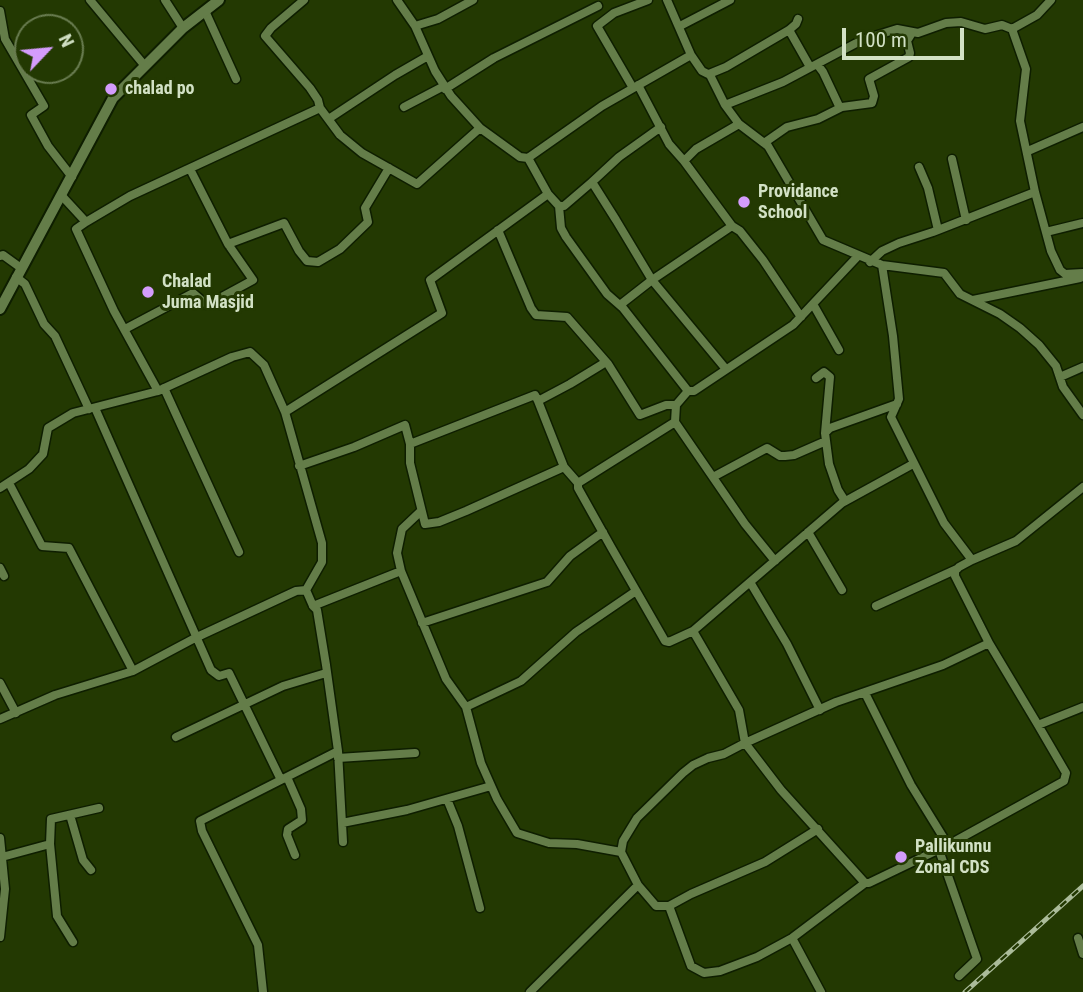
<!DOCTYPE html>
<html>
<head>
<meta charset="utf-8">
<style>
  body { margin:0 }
  #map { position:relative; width:1083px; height:992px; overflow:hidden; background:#233902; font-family:"Roboto Condensed",sans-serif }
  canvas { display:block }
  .north { position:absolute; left:14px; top:14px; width:70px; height:70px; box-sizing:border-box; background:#233902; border:2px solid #697c50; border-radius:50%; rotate:64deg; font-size:19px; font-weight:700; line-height:28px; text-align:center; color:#d2e1c5 }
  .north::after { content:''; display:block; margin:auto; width:24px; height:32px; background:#d49cfc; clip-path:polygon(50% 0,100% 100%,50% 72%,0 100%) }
  .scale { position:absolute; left:842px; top:28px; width:122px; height:32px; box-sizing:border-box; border:4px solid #d2e1c5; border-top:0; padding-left:9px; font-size:21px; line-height:24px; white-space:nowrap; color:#d2e1c5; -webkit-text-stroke:5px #233902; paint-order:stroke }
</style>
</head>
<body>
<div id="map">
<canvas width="1083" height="992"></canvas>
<div class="north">N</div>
<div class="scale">100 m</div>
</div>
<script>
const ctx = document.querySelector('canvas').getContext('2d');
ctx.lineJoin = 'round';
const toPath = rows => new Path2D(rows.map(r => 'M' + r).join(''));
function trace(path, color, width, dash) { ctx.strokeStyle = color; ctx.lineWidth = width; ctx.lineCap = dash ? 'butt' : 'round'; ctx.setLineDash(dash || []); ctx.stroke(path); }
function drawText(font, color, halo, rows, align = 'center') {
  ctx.font = font + ' "Roboto Condensed",sans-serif'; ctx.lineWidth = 6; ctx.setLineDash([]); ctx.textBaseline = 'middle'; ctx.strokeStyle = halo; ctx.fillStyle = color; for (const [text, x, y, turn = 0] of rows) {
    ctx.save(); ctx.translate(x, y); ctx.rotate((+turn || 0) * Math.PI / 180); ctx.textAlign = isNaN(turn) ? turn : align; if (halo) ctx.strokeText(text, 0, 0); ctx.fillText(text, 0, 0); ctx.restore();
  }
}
const minor = toPath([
  [90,0,145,66],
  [165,0,183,28],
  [304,0,271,28,265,36,310,88,318,100,320,108],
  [397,0,415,26,435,71,451,96,480,128,520,157,528,158,602,106,691,55],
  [667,0,691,55,702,71,710,75,725,105,739,124],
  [1051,0,1037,15,1012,29,1026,69,1020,121,1035,192,1051,251,1060,270,1065,274,1083,273],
  [0,11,5,39,44,106,31,115,48,146,72,177],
  [205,11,236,79],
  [415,26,438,19,473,0],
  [680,26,730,0],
  [789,30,810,67],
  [817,64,823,72,840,108],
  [709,74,726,67,789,30,796,24,798,19],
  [638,85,669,144,684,161,696,149,739,124,768,146,823,240,882,265,893,336,899,399,891,417,944,523,972,560,1016,541,1083,487],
  [633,88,597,26,614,13,648,0],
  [445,89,494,58,598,6],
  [725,105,783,82,862,40,897,29,918,33,946,23,961,22,985,29,1002,25,1012,29],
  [404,107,444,86],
  [330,118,395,75,428,56],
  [764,143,787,127,818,119,842,107,872,103,874,96,869,79,909,57,910,53,907,41,912,33],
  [1028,151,1083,127],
  [528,158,548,194],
  [952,159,966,220],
  [684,161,732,226,652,280,725,368],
  [919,167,928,188,938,230],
  [592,182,619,157,661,127],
  [62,196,86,222,76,229,114,311,158,391],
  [559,206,561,228,566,237,607,294,623,308,688,391],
  [86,222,130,196,320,108,340,135,362,153,417,184,480,128],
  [732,226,740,231,763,260,801,317],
  [498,230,531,308,536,315,567,317,608,364,640,415,666,405,676,405],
  [1046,232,1083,223],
  [228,244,284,223,299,251,307,261,318,262,340,249,368,222,365,208,389,168],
  [0,256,3,255,21,268],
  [870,262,882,251,899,243,933,232,1035,192],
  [882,265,944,273,960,294,1000,314,1020,328,1039,345,1056,366,1063,387,1083,415],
  [16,277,25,284,44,324,55,336,89,409],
  [973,300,1080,278],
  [813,304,839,350],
  [125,329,193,293,207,305,253,280,228,244,190,169],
  [1060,377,1083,367],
  [816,378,824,372,830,377,825,433],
  [164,388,239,552],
  [538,401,564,467,578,483,578,488,611,547,665,641,669,642,693,631,842,503,913,464],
  [95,408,211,670,219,676,229,673,281,780],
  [285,412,442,313,430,280,548,194,559,206,564,206,592,182,616,220,652,280,620,305],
  [410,444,535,395,538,401,570,384,606,362],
  [299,466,354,447,405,425,410,444,410,463,425,524,439,522,466,511,564,467],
  [713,477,767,448,780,456,785,456,794,455,826,441],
  [9,483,42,546,69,548,133,671],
  [578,483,675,422],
  [0,488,29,469,43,454,48,428,73,413,158,391,232,357,250,352,264,365,285,412,322,543,322,562,306,590],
  [845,501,838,490,829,464,825,433,830,428,897,404],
  [808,532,842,590],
  [972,560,959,567,955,571,955,576,989,643,1038,725],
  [775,561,745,524,675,422,676,405,688,391,694,391,793,325,858,256],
  [0,568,4,576],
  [401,571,397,553,402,529,421,511],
  [750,582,787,644,820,710],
  [306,590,313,606,401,571,446,679,466,707,481,763,497,799,517,833,549,843,577,844,621,852],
  [876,606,957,569],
  [422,623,547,582,570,556,603,532],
  [693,631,739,710,745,743,836,702,943,665,989,643],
  [0,683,16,713],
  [865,693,911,785,948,845],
  [466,707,521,681,576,632,636,591],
  [0,719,55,695,133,671,195,638,296,591,306,590],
  [176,737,283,686,326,673],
  [338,751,343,842],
  [338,758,415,753],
  [287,777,301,809,302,820,288,829,287,835,295,855],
  [447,799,458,826,480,908],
  [70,815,83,860,91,870],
  [342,823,407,810,491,786],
  [0,838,5,889,0,937],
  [50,844,57,916,73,942],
  [939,850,977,959,959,976],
  [2,857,50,844,51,819,99,808],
  [638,885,656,906,669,906,691,894,765,862,818,829],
  [669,906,691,966,704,973,720,971,757,957,792,938,865,883],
  [792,938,821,992],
  [1078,938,1083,954],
  [263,992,258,945,202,831,200,821,338,751,326,665,317,610,313,606],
  [530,992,638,885,621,852,623,841,637,818,683,773,693,765,708,758,724,754,745,743,781,790,865,883,869,883,948,845,1064,781,1066,773,1038,725,1083,707]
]);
const secondary = toPath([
  [0,309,113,98,183,28,219,0]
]);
trace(minor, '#0e1e00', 11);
trace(secondary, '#0e1e00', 14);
trace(minor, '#647d49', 8);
trace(secondary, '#647d49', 10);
const rail = toPath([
  [965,992,1083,886]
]);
trace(rail, '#abbc9a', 5);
trace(rail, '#233902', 2.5, [8]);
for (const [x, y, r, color] of [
  [111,89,7,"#d49cfc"],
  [744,202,7,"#d49cfc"],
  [148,292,7,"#d49cfc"],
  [901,857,7,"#d49cfc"]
]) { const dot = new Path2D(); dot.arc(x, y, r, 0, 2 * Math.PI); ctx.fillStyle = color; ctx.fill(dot); trace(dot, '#233902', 2.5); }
drawText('bold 18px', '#d2e1c5', '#233902', [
  ["chalad po",125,89],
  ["Providance",758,192],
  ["School",758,213],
  ["Chalad",162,282],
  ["Juma Masjid",162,303],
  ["Pallikunnu",915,847],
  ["Zonal CDS",915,868]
], 'left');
</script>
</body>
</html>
